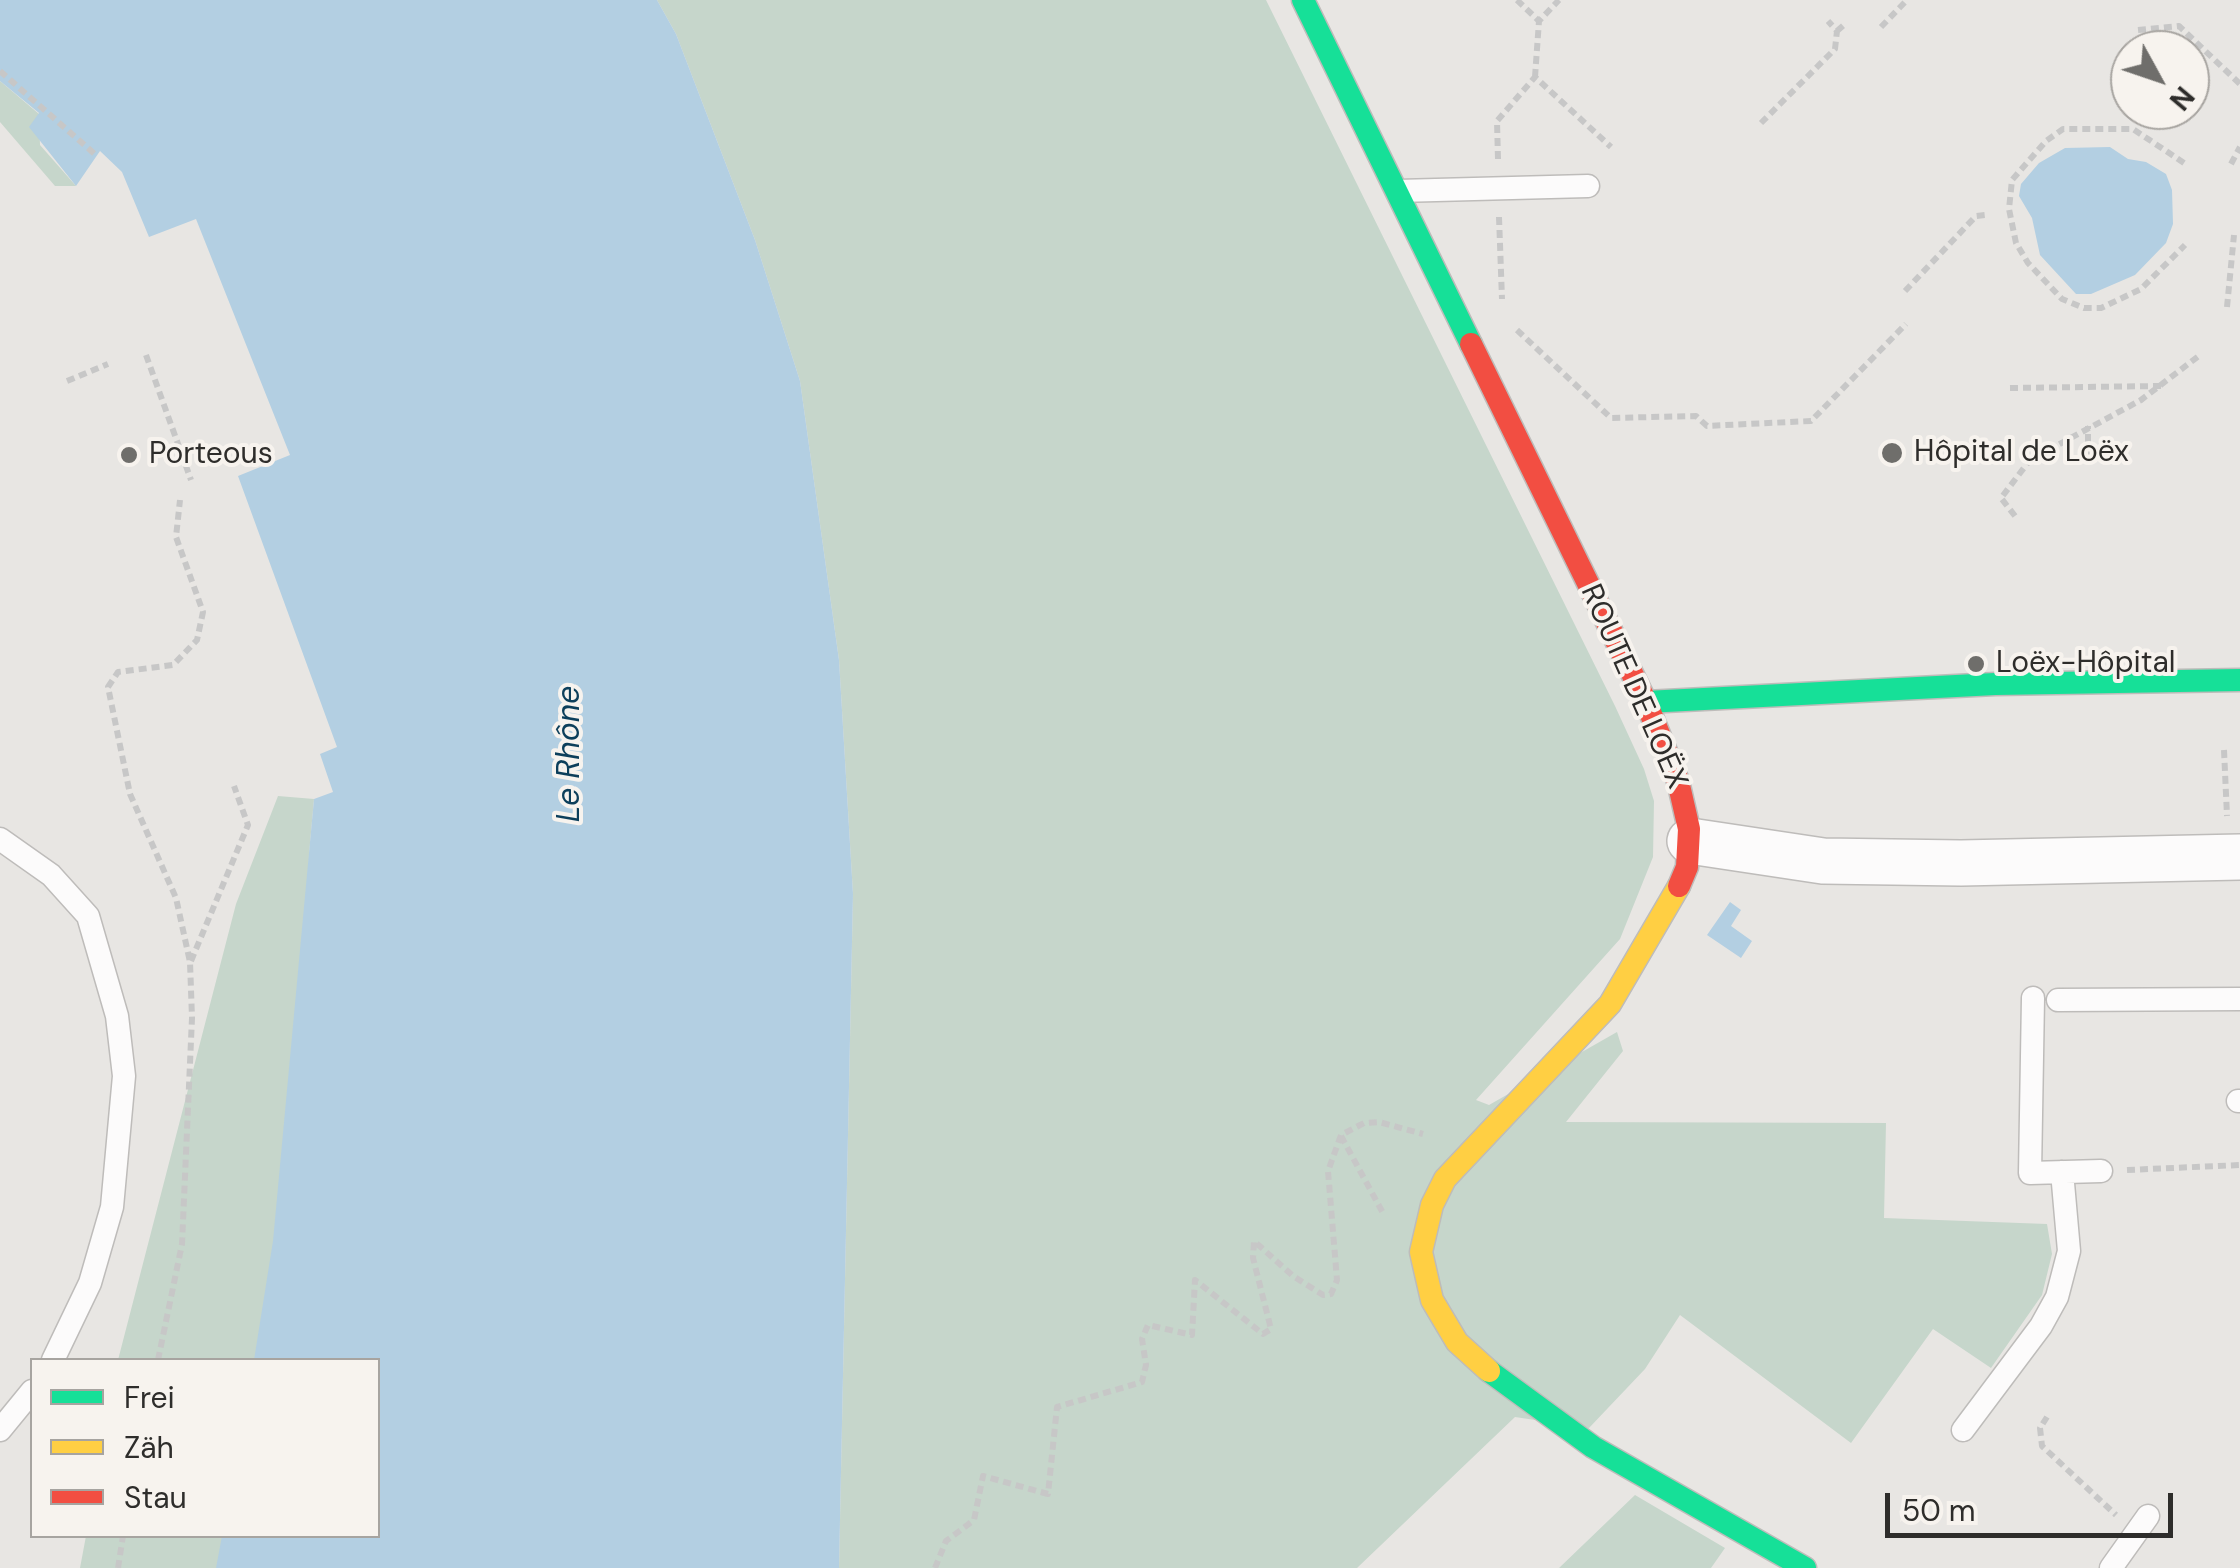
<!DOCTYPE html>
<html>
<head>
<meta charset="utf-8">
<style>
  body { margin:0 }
  #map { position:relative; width:2240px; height:1568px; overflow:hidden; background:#e8e6e3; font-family:"DM Sans",sans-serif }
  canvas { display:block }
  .legend { position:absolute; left:30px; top:1358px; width:350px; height:180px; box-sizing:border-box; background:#f7f3ee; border:2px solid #a7a4a0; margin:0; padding:12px 18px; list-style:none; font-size:30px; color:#2e2d2b }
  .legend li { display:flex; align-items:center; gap:20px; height:50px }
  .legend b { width:50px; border:2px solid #a7a4a0 }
  .north { position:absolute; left:2110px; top:30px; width:100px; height:100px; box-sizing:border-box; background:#f7f3ee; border:2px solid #a7a4a0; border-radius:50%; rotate:130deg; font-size:28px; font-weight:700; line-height:40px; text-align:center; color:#2e2d2b }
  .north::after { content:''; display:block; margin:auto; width:35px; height:45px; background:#6f6e6b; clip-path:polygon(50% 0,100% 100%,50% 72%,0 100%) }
  .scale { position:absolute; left:1885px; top:1493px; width:288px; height:45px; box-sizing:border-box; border:5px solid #2e2d2b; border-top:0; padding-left:12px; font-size:30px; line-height:35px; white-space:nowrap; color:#2e2d2b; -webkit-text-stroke:8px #f7f3ee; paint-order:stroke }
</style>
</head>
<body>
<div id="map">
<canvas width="2240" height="1568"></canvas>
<ul class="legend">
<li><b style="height:12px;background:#16e098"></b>Frei</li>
<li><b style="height:12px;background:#ffcf43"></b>Zäh</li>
<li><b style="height:12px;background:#f24e42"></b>Stau</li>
</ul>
<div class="north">N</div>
<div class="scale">50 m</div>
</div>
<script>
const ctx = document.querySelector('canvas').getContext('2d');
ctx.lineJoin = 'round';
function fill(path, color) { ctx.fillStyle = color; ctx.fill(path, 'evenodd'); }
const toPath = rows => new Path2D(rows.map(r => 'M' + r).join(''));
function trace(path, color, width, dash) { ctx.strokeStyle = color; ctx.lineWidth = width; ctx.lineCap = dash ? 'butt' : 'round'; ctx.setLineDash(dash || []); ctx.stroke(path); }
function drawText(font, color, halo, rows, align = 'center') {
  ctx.font = font + ' "DM Sans",sans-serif'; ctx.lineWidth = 8; ctx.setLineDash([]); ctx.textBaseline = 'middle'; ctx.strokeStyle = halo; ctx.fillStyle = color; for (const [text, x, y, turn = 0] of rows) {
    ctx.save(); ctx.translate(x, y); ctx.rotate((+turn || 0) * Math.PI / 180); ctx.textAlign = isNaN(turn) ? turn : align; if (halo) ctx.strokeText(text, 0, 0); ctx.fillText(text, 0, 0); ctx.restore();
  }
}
fill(toPath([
  [657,0,1266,0,1615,706,1644,769,1654,801,1653,857,1620,939,1476,1100,1489,1105,1617,1032,1623,1051,1566,1122,1886,1123,1884,1218,2047,1224,2052,1254,2042,1295,1991,1368,1933,1329,1851,1443,1680,1315,1645,1369,1589,1428,1515,1417,1357,1568,839,1568,853,894,839,660,800,381,755,240,676,34],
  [0,81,39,114,40,145,76,186,55,186,0,122],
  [278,796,314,799,309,855,297,1360,118,1360,236,904],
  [1635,1495,1725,1548,1711,1568,1559,1568],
  [86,1536,273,1536,269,1568,80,1568]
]), '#c6d6cb');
fill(toPath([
  [0,0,657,0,676,34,755,240,800,381,839,660,853,894,839,1568,216,1568,222,1536,378,1536,378,1360,254,1360,273,1241,314,799,333,792,320,754,337,747,238,476,290,455,196,219,149,237,122,172,100,151,76,186,29,127,39,113,0,81],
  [2110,147,2128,159,2146,162,2166,174,2172,190,2173,224,2166,243,2135,275,2091,294,2076,294,2040,255,2032,218,2019,196,2021,184,2039,163,2065,148],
  [1730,902,1741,910,1731,926,1752,941,1741,958,1707,935]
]), '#b3cfe2');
const lane = toPath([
  [1398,191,1588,186],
  [0,839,51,875,88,916,117,1016,124,1076,112,1207,90,1283,53,1360],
  [2033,998,2030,1173,2101,1171],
  [2058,1000,2240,999],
  [2238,1101,2240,1101],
  [0,1430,32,1391],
  [1963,1430,2041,1326,2057,1297,2069,1251,2062,1172],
  [2111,1568,2148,1516]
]);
const street = toPath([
  [1690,841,1823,861,1961,863,2240,857]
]);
const fast = toPath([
  [1303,0,1471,344],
  [1646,702,1995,684,2240,680],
  [1489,1371,1593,1447,1805,1568]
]);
const slow = toPath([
  [1489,1371,1457,1342,1432,1300,1421,1252,1432,1205,1445,1179,1610,1004,1679,886]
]);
const jam = toPath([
  [1471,344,1646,702,1678,781,1689,829,1687,867,1679,886]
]);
trace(lane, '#bebcba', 25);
trace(street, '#bebcba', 48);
trace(fast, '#bebcba', 25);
trace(slow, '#bebcba', 25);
trace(jam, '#bebcba', 25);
trace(toPath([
  [1517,0,1539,21],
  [1881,27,1907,0],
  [2138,30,2179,26,2240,84],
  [1837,31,1845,24],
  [0,71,97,156],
  [1535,77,1539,21,1559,0],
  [1761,123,1835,49,1837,31,1828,21],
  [1498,159,1497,121,1535,77,1611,147],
  [2184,163,2133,129,2063,129,2046,141,2012,180,2009,209,2016,243,2028,263,2062,299,2084,308,2101,308,2141,289,2185,245],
  [2231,164,2240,147],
  [1499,217,1502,299],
  [1905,291,1976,216,1985,215],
  [2227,307,2234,235],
  [1517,330,1611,418,1696,416,1707,426,1811,421,1906,324],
  [146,355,191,480],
  [67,381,108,364],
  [2010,388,2161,386],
  [2088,455,2088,426],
  [2015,516,2001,498,2030,460,2141,400,2200,355],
  [2224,750,2227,816],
  [191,961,248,825,234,786],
  [1341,1136,1383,1213],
  [2127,1170,2240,1165],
  [158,1360,182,1244,192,1018,190,962,176,898,130,794,108,687,118,672,173,665,197,640,203,612,176,537,180,500],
  [2047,1417,2040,1428,2042,1446,2116,1515],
  [118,1568,123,1536],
  [935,1568,946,1541,974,1520,983,1476,1048,1494,1057,1407,1142,1382,1146,1365,1142,1339,1148,1325,1192,1335,1195,1280,1263,1334,1271,1329,1253,1258,1254,1241,1293,1276,1323,1295,1331,1294,1337,1280,1328,1171,1341,1135,1364,1123,1379,1122,1423,1134]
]), '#c7c7c7', 6, [8, 5]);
trace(lane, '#fcfbfb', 22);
trace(street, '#fcfbfb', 45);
trace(fast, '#16e098', 22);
trace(slow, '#ffcf43', 22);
trace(jam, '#f24e42', 22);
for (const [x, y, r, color] of [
  [1892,453,12,"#6f6e6b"],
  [129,455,10,"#6f6e6b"],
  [1976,664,10,"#6f6e6b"]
]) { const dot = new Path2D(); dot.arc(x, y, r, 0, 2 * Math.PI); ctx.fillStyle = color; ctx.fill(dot); trace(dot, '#f7f3ee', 4); }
drawText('30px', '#2e2d2b', '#f7f3ee', [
  ["Hôpital de Loëx",1914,453],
  ["Porteous",149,455],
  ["Loëx-Hôpital",1996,664]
], 'left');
drawText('30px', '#2e2d2b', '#f7f3ee', [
  ["ROUTE DE LOËX",1633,687,66]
]);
drawText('italic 32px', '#0c3f5b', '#f7f3ee', [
  ["Le Rhône",571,754,-90]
]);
</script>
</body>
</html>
